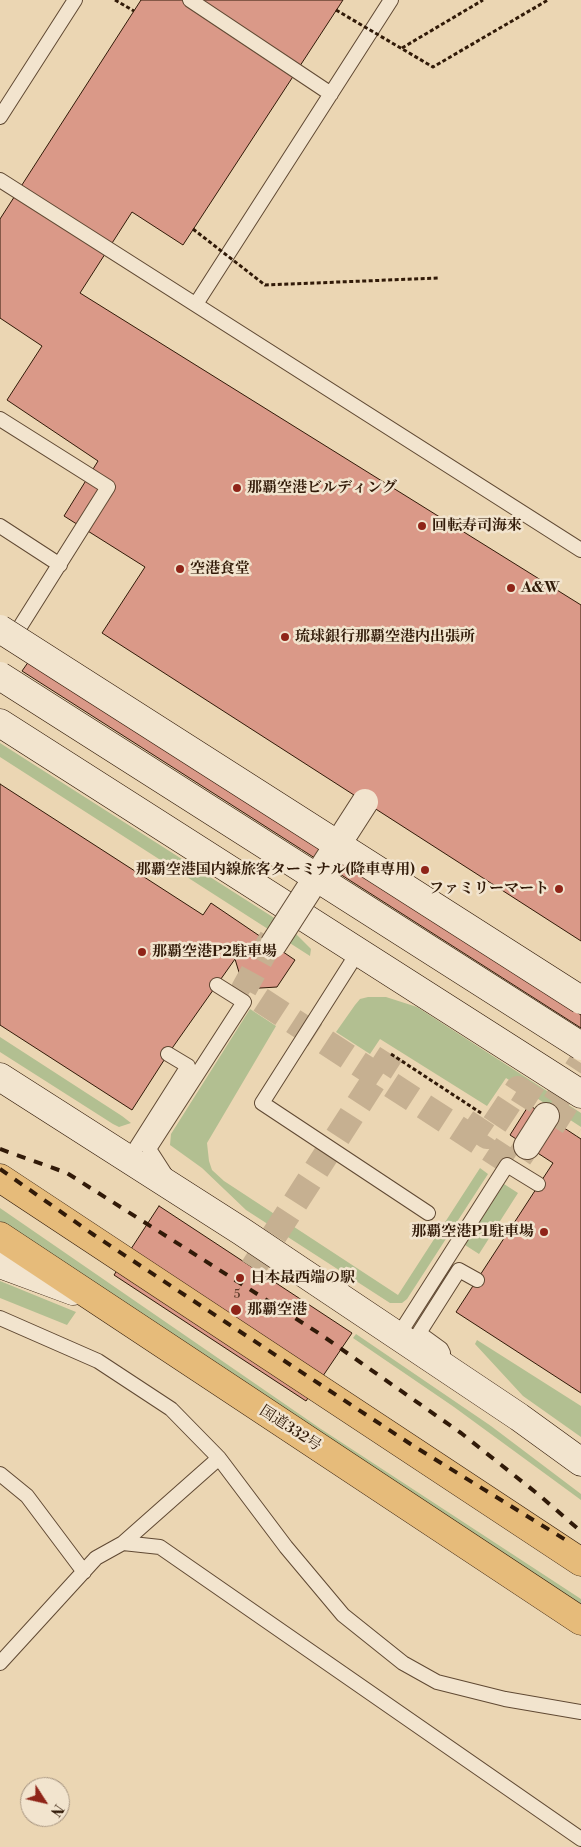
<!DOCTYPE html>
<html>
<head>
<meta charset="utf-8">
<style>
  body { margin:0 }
  #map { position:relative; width:581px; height:1847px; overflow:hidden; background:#ebd6b3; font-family:"Libre Bodoni",serif }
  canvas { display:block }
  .north { position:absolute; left:20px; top:1777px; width:50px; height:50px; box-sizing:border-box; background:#f2e4ce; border:1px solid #a5937f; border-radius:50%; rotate:125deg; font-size:14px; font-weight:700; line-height:20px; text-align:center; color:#311a08 }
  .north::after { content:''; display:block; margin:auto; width:18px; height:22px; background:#8f2418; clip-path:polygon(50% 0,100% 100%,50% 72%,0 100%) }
</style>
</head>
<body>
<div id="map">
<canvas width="581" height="1847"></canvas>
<div class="north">N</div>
</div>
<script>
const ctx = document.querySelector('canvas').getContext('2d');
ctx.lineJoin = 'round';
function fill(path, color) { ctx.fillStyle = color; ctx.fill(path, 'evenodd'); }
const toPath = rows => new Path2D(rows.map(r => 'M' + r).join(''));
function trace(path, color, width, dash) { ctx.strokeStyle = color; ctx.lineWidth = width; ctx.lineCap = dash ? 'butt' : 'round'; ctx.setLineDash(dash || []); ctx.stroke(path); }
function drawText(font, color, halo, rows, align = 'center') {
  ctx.font = font + ' "Libre Bodoni","Noto Serif JP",serif'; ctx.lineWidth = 5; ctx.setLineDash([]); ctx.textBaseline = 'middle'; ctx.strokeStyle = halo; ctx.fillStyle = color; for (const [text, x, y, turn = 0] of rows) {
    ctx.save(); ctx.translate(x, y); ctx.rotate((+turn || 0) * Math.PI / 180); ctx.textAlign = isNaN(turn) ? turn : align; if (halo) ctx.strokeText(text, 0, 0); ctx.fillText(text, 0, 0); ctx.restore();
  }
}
fill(toPath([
  [0,743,290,928,311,949,310,956,0,757],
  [368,997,386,997,417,1007,581,1113,581,1127,506,1078,487,1106,380,1039,370,1054,336,1032,355,1005,360,999],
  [250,1009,276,1026,207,1143,209,1161,212,1170,224,1181,398,1295,480,1168,488,1174,407,1299,402,1303,390,1303,246,1210,202,1168,170,1145,171,1134],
  [0,1037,122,1116,131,1123,119,1127,113,1124,0,1052],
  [504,1184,518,1193,479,1254,465,1245],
  [0,1208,321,1429,581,1599,581,1607,0,1221],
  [0,1281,76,1312,67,1325,0,1298],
  [356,1334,491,1426,581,1494,581,1500,454,1407,353,1338],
  [477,1340,581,1406,581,1437,523,1396,475,1344]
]), '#b2bf91');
const building = toPath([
  [141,0,343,0,183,245,132,212,80,293,581,605,581,941,102,633,145,567,64,516,98,461,7,400,42,346,0,318,0,219,141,0],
  [29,661,581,1015,581,1028,22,671,29,661],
  [0,784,203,915,211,903,295,960,277,987,244,989,235,959,168,1054,132,1110,0,1025,0,784],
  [529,1105,581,1139,581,1393,456,1312,553,1163,510,1135,529,1105],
  [159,1206,352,1333,306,1401,114,1275,159,1206]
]);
fill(building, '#da9988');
trace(building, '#311a08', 1);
trace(toPath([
  [272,938,244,989,514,1165,527,1146],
  [555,1103,581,1063],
  [466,1122,487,1136,518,1089,581,1129],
  [253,1268,391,1054]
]), '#c6b091', 26, [26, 13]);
const lane = toPath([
  [190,0,331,94],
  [0,117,75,0],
  [0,180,581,550],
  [196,304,391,0],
  [0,419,108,487,18,630],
  [0,526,60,565],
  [358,952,262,1103,428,1213],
  [129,1159,188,1066,168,1054],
  [167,1177,149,1149,244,1002,217,985],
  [0,1318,98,1361,171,1409,219,1458,286,1547,343,1615,403,1663,437,1682,505,1699,581,1712],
  [398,1336,507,1165,538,1184],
  [443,1353,441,1349,419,1333,459,1270,477,1280],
  [0,1474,27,1496,84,1572],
  [123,1543,219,1458],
  [0,1663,96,1558,123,1543,160,1547,581,1839]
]);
const street = toPath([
  [527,1146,546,1116]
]);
const secondary = toPath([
  [0,723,581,1094],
  [0,1077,241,1231,519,1417,581,1462],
  [0,1264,73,1291]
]);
const highway = toPath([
  [0,1178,581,1562],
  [0,1236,581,1621]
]);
trace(lane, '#604933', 16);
trace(street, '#604933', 28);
trace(secondary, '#311a08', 29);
trace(highway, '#311a08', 29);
trace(toPath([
  [115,0,134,11],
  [402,48,483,0],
  [391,1054,481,1113]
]), '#311a08', 3, [4, 2.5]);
trace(lane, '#f2e4ce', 14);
trace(street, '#f2e4ce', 26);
trace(secondary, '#f2e4ce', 28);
trace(highway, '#e6bb7a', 28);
trace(toPath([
  [0,1149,67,1173,320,1334,461,1433,539,1495,577,1528],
  [0,1169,94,1235,227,1323,412,1445,569,1542]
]), '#311a08', 4, [9, 9]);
const streetBridge = toPath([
  [273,945,365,802]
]);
const secondaryBridge = toPath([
  [0,629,581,1000],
  [0,676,581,1046]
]);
trace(streetBridge, '#604933', 28, []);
trace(secondaryBridge, '#311a08', 29, []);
trace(toPath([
  [336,10,433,67,548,0],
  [193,229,265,285,438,278]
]), '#311a08', 3, [4, 2.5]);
trace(streetBridge, '#f2e4ce', 26);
trace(secondaryBridge, '#f2e4ce', 28);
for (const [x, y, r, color] of [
  [237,488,5,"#8f2418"],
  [422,526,5,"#8f2418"],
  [180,569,5,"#8f2418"],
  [511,588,5,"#8f2418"],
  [285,637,5,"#8f2418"],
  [425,870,5,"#8f2418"],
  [559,889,5,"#8f2418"],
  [142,952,5,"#8f2418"],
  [544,1232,5,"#8f2418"],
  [240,1278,5,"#8f2418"],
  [236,1310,6,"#8f2418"]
]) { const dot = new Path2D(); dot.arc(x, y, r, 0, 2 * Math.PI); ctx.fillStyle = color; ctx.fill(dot); trace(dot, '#f2e4ce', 2); }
drawText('12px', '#5b3a28', null, [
  ["5",237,1295]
]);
drawText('bold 15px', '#311a08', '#f2e4ce', [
  ["那覇空港ビルディング",247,488],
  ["回転寿司海來",432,526],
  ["空港食堂",190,569],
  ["A&W",521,588],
  ["琉球銀行那覇空港内出張所",295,637],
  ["那覇空港国内線旅客ターミナル(降車専用)",415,870,"right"],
  ["ファミリーマート",549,889,"right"],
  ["那覇空港P2駐車場",152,952],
  ["那覇空港P1駐車場",534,1232,"right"],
  ["日本最西端の駅",250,1278],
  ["那覇空港",247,1310]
], 'left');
drawText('15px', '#311a08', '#f2e4ce', [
  ["国道332号",290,1429,33]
]);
</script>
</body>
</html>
